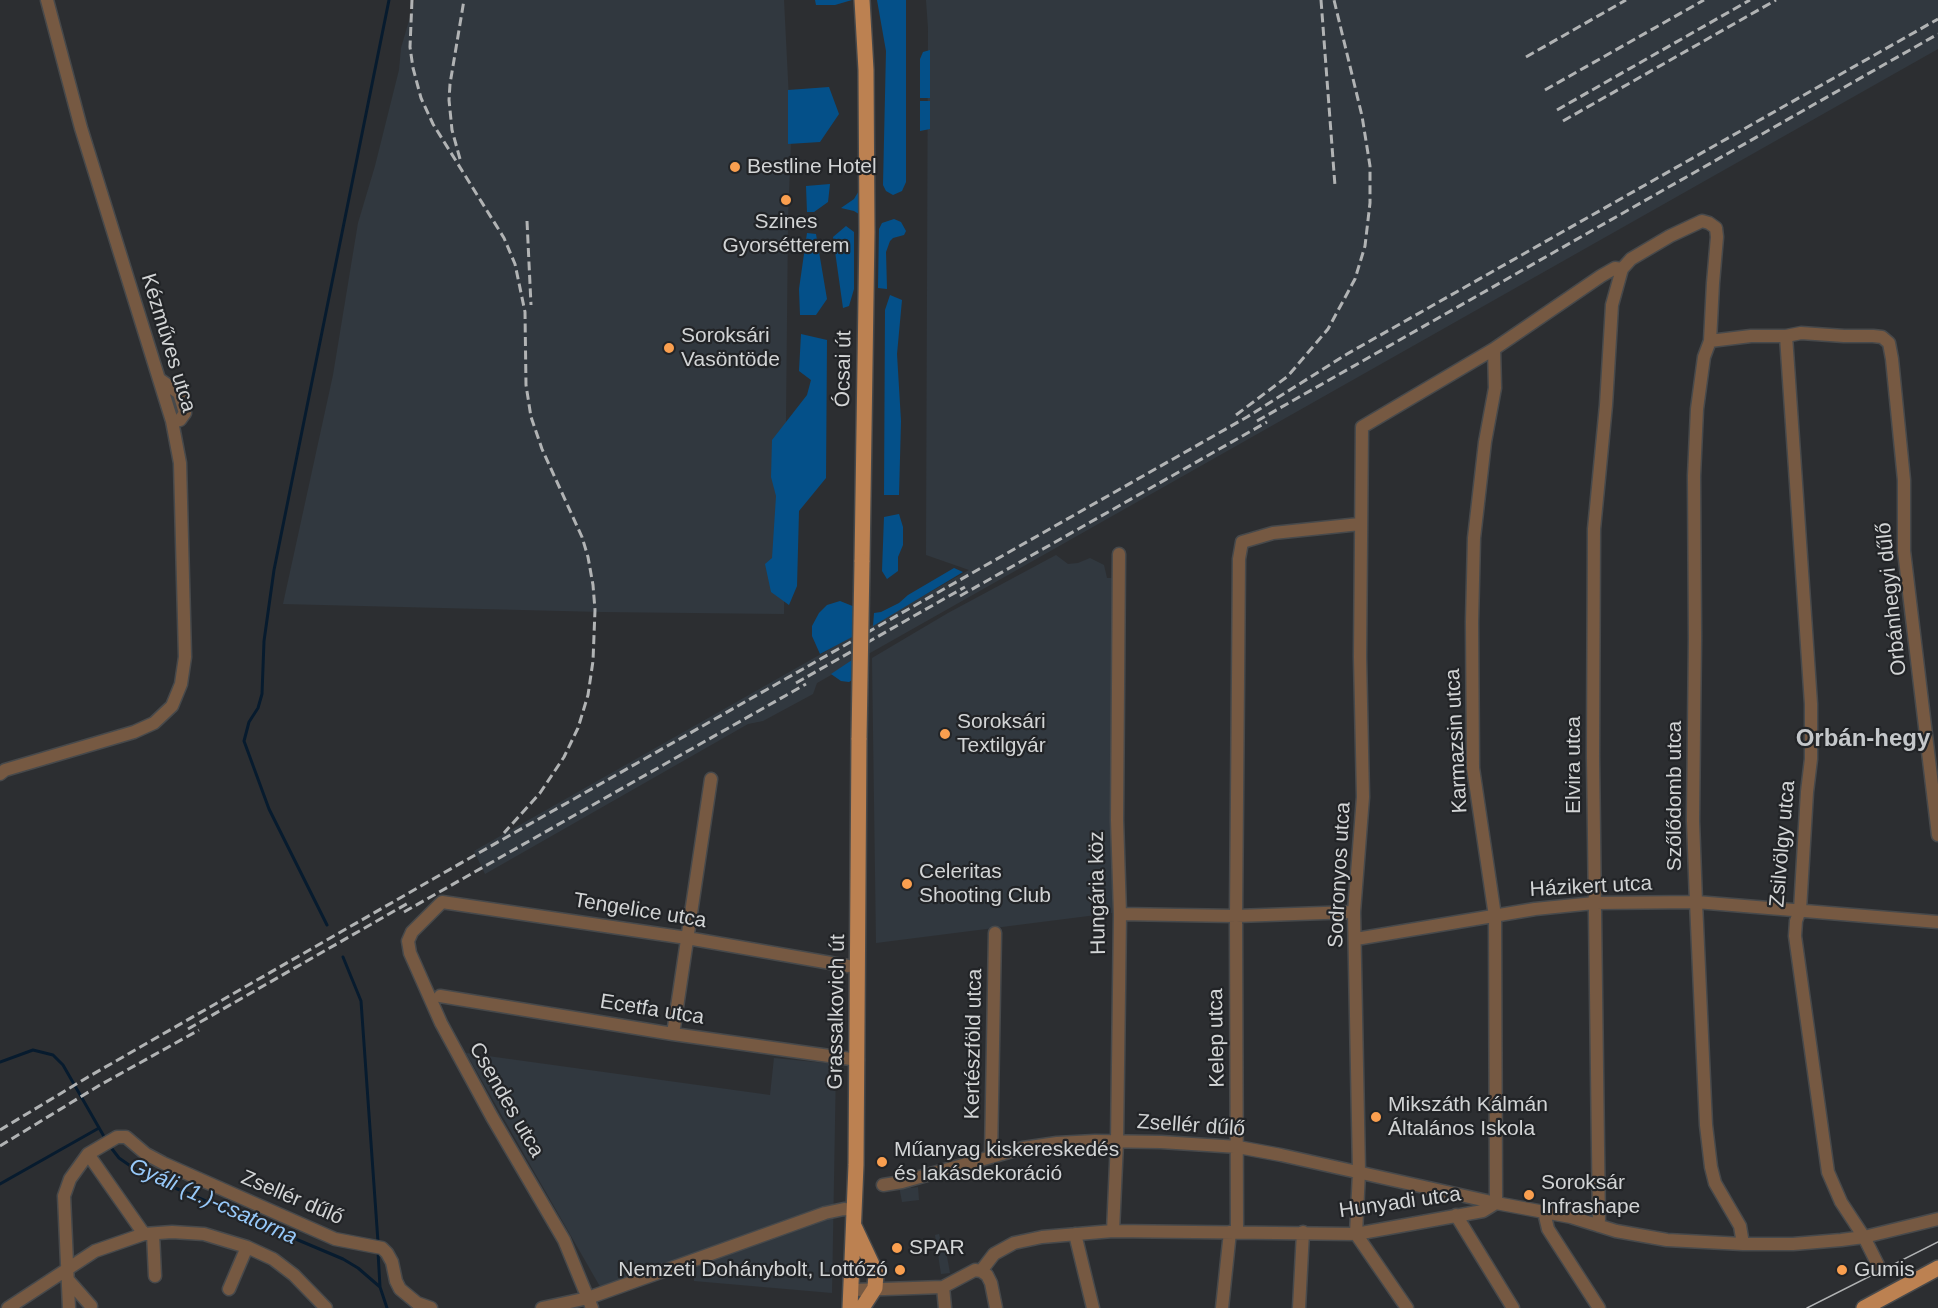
<!DOCTYPE html>
<html>
<head>
<meta charset="utf-8">
<style>
  body { margin:0 }
  canvas { display:block; background:#2c2e31 }
</style>
</head>
<body>
<canvas width="1938" height="1308"></canvas>
<script>
const ctx = document.querySelector('canvas').getContext('2d');
ctx.lineJoin = 'round';
function fill(path, color) { ctx.fillStyle = color; ctx.fill(path, 'evenodd'); }
const toPath = rows => new Path2D(rows.map(r => 'M' + r).join(''));
function trace(path, color, width, dash) { ctx.strokeStyle = color; ctx.lineWidth = width; ctx.lineCap = dash ? 'butt' : 'round'; ctx.setLineDash(dash || []); ctx.stroke(path); }
function drawText(font, color, halo, rows, align = 'center') {
  ctx.font = font + ' Helvetica,sans-serif'; ctx.lineWidth = 4.5; ctx.setLineDash([]); ctx.textBaseline = 'middle'; ctx.strokeStyle = halo; ctx.fillStyle = color; for (const [text, x, y, turn = 0] of rows) {
    ctx.save(); ctx.translate(x, y); ctx.rotate((+turn || 0) * Math.PI / 180); ctx.textAlign = isNaN(turn) ? turn : align; if (halo) ctx.strokeText(text, 0, 0); ctx.fillText(text, 0, 0); ctx.restore();
  }
}
fill(toPath([
  [415,0,784,0,791,140,788,219,784,614,602,612,283,604,333,375,358,223,375,166,399,70,401,48],
  [926,0,1938,0,1938,49,817,683,813,694,763,721,748,724,485,874,474,851,969,570,926,555,928,28],
  [1056,555,1068,564,1078,563,1090,558,1104,565,1107,578,1115,578,1112,913,876,943,872,658,948,613],
  [466,1053,770,1095,774,1058,836,1064,832,1293,694,1281,694,1269,606,1297],
  [909,1184,911,1188,918,1187,919,1200,902,1202,899,1186],
  [939,1234,941,1242,955,1239,956,1249,946,1251,950,1273,941,1274,935,1235]
]), '#31383f');
fill(toPath([
  [815,0,852,0,835,5,816,5],
  [877,0,906,0,906,182,902,191,893,195,886,191,883,185,886,51],
  [930,50,930,98,920,98,920,59,923,52],
  [829,87,839,114,820,142,788,144,788,90],
  [920,101,930,101,930,129,920,131],
  [830,184,828,202,814,212,807,212,806,186],
  [860,189,862,216,854,211,841,208,854,199],
  [894,219,901,222,906,231,904,235,893,238,890,241,886,252,887,289,878,288,879,229,882,223],
  [846,226,854,232,854,289,849,306,843,308,833,237],
  [807,233,816,234,827,299,816,315,800,315,799,289],
  [890,295,902,300,897,354,901,421,899,495,884,495,885,310],
  [801,334,827,340,826,478,799,511,797,586,789,605,771,592,765,564,772,558,776,496,771,477,772,440,807,395,811,380,799,371],
  [899,514,903,527,903,545,898,557,898,571,887,579,882,571,884,517],
  [954,568,963,572,873,626,874,613,881,612,899,603,908,595],
  [840,601,855,607,854,636,820,654,812,636,812,626,819,613,827,605],
  [855,658,854,679,849,682,841,681,831,674]
]), '#045089');
trace(toPath([
  [327,925,269,809,244,741,249,722,258,708,262,694,264,641,274,570,389,0],
  [343,957,361,1001,378,1242],
  [0,1062,33,1050,53,1055,63,1065,106,1140],
  [109,1145,119,1158,142,1174,343,1259,358,1268,380,1287,387,1308],
  [0,1184,99,1128],
  [378,1252,380,1287]
]), '#071b2e', 3);
const minor = toPath([
  [1786,336,1811,704,1811,759,1807,792,1800,910,1796,921,1795,936,1828,1172,1841,1202,1864,1237,1878,1265],
  [1710,341,1751,336,1786,336,1801,333,1844,336,1873,336,1882,337,1889,343,1892,359,1904,480,1904,551,1938,835],
  [1494,349,1495,388,1485,442,1474,538,1472,622,1473,768,1495,916,1496,1203],
  [159,379,179,393,185,413,180,420,172,421],
  [0,774,5,770,134,732,154,723,172,706,181,684,185,657,180,463,172,421,81,128,47,0],
  [1120,914,1236,916,1354,912],
  [1356,939,1535,909,1594,903,1696,902,1938,922],
  [440,996,673,1034,858,1060],
  [673,1034,711,779],
  [88,1154,144,1234],
  [991,1156,995,933],
  [883,1185,902,1182,1023,1148,1057,1143,1095,1141,1161,1142,1238,1147,1281,1155,1496,1203,1571,1217,1616,1231,1667,1240,1743,1244,1793,1244,1841,1240,1864,1237,1938,1219],
  [1544,1212,1548,1229,1599,1308],
  [1456,1215,1513,1308],
  [1599,1226,1593,757,1594,529,1606,405,1612,305,1622,269,1631,259,1670,236,1702,221,1709,223,1716,228,1717,237,1713,283,1710,341,1704,357,1697,409,1694,476,1695,638,1693,821,1696,902,1706,1125,1711,1167,1715,1183,1740,1226,1743,1244],
  [1113,1231,1117,1142,1120,914,1117,820,1119,554],
  [1237,1232,1236,916,1239,559,1242,542,1273,533,1360,524],
  [153,1234,155,1276],
  [1075,1234,1093,1308],
  [981,1271,987,1275,991,1283,996,1308],
  [69,1281,91,1306],
  [850,1287,855,1290,943,1287,975,1270,981,1271,994,1254,1014,1243,1042,1237,1113,1231,1356,1234,1483,1211,1496,1203],
  [943,1287,945,1308],
  [229,1289,247,1247],
  [8,1308,95,1251,144,1234,172,1232,204,1234,247,1247,273,1259,294,1275,326,1308],
  [69,1308,64,1196,70,1179,88,1154,117,1137,126,1137,146,1154,163,1163,335,1239,382,1248,387,1253,392,1262,396,1281,400,1289,417,1303,431,1308],
  [542,1308,588,1298,825,1213,844,1209,855,1210],
  [592,1308,564,1240,492,1117,441,1023,410,953,408,941,412,932,442,902,687,938,848,966],
  [1222,1308,1230,1232],
  [1299,1308,1303,1232],
  [1407,1308,1356,1234,1359,1172,1354,912,1363,797,1360,657,1362,427,1494,349,1601,276,1615,268,1622,269]
]);
const major = toPath([
  [862,562,867,232,866,70,862,0],
  [854,1226,876,1273,875,1288,862,1308],
  [850,1308,856,1165,859,738],
  [1864,1308,1938,1268]
]);
trace(minor, '#47494b', 15);
trace(major, '#47494b', 18);
trace(minor, '#765942', 12);
trace(major, '#bc8151', 15);
trace(toPath([
  [1807,1308,1938,1242]
]), '#b1b3b4', 1.5);
trace(toPath([
  [412,0,410,47,413,68,421,98,433,124,504,238,515,264,525,312,526,385,531,417,542,449,582,537,588,557,593,585,595,610,593,661,588,695,578,728,564,757,540,793,504,833],
  [1321,0,1335,186],
  [1526,57,1626,0],
  [1545,90,1704,0],
  [1557,110,1750,0],
  [1563,121,1776,0],
  [460,159,452,130,449,100,450,84,464,0],
  [527,221,531,305],
  [1236,415,1288,376,1328,329,1355,279,1365,246,1370,203,1370,166,1362,116,1334,0],
  [1257,421,1938,34],
  [960,596,1267,422],
  [796,683,965,587],
  [404,912,806,684],
  [188,1029,410,902],
  [0,1130,88,1077,454,867,1247,417,1347,354,1938,19],
  [0,1146,100,1085,199,1030]
]), '#b1b3b4', 3, [9, 4.5]);
const majorBridge = toPath([
  [859,738,862,562]
]);
trace(majorBridge, '#47494b', 18, []);
trace(majorBridge, '#bc8151', 15);
for (const [x, y, r, color] of [
  [735,167,6,"#fa9f4f"],
  [786,200,6,"#fa9f4f"],
  [669,348,6,"#fa9f4f"],
  [945,734,6,"#fa9f4f"],
  [907,884,6,"#fa9f4f"],
  [1376,1117,6,"#fa9f4f"],
  [882,1162,6,"#fa9f4f"],
  [1529,1195,6,"#fa9f4f"],
  [897,1248,6,"#fa9f4f"],
  [900,1270,6,"#fa9f4f"],
  [1842,1270,6,"#fa9f4f"]
]) { const dot = new Path2D(); dot.arc(x, y, r, 0, 2 * Math.PI); ctx.fillStyle = color; ctx.fill(dot); trace(dot, '#222427', 2); }
drawText('21px', '#d2d4d5', '#222427', [
  ["Bestline Hotel",747,167],
  ["Szines",786,222,"center"],
  ["Gyorsétterem",786,246,"center"],
  ["Soroksári",681,336],
  ["Vasöntöde",681,360],
  ["Soroksári",957,722],
  ["Textilgyár",957,746],
  ["Celeritas",919,872],
  ["Shooting Club",919,896],
  ["Mikszáth Kálmán",1388,1105],
  ["Általános Iskola",1388,1129],
  ["Műanyag kiskereskedés",894,1150],
  ["és lakásdekoráció",894,1174],
  ["Soroksár",1541,1183],
  ["Infrashape",1541,1207],
  ["SPAR",909,1248],
  ["Nemzeti Dohánybolt, Lottózó",888,1270,"right"],
  ["Gumis",1854,1270]
], 'left');
drawText('21px', '#d2d4d5', '#222427', [
  ["Kézműves utca",168,343,73],
  ["Ócsai út",844,369,-89],
  ["Orbánhegyi dűlő",1892,599,-96],
  ["Karmazsin utca",1457,741,-93],
  ["Elvira utca",1574,765,-90],
  ["Szőlődomb utca",1675,796,-90],
  ["Zsilvölgy utca",1783,844,-85],
  ["Sodronyos utca",1340,875,-87],
  ["Házikert utca",1591,887,-3],
  ["Hungária köz",1098,893,-91],
  ["Tengelice utca",640,911,9],
  ["Ecetfa utca",652,1010,9],
  ["Grassalkovich út",837,1012,-89],
  ["Kelep utca",1217,1038,-91],
  ["Kertészföld utca",974,1044,-89],
  ["Csendes utca",506,1100,60],
  ["Zsellér dűlő",1191,1126,4],
  ["Zsellér dűlő",292,1198,23],
  ["Hunyadi utca",1400,1203,-8]
]);
drawText('italic 22px', '#97c9fa', '#222427', [
  ["Gyáli (1.)-csatorna",213,1202,24]
]);
drawText('bold 24px', '#c5c8cb', '#222427', [
  ["Orbán-hegy",1863,739]
]);
</script>
</body>
</html>
